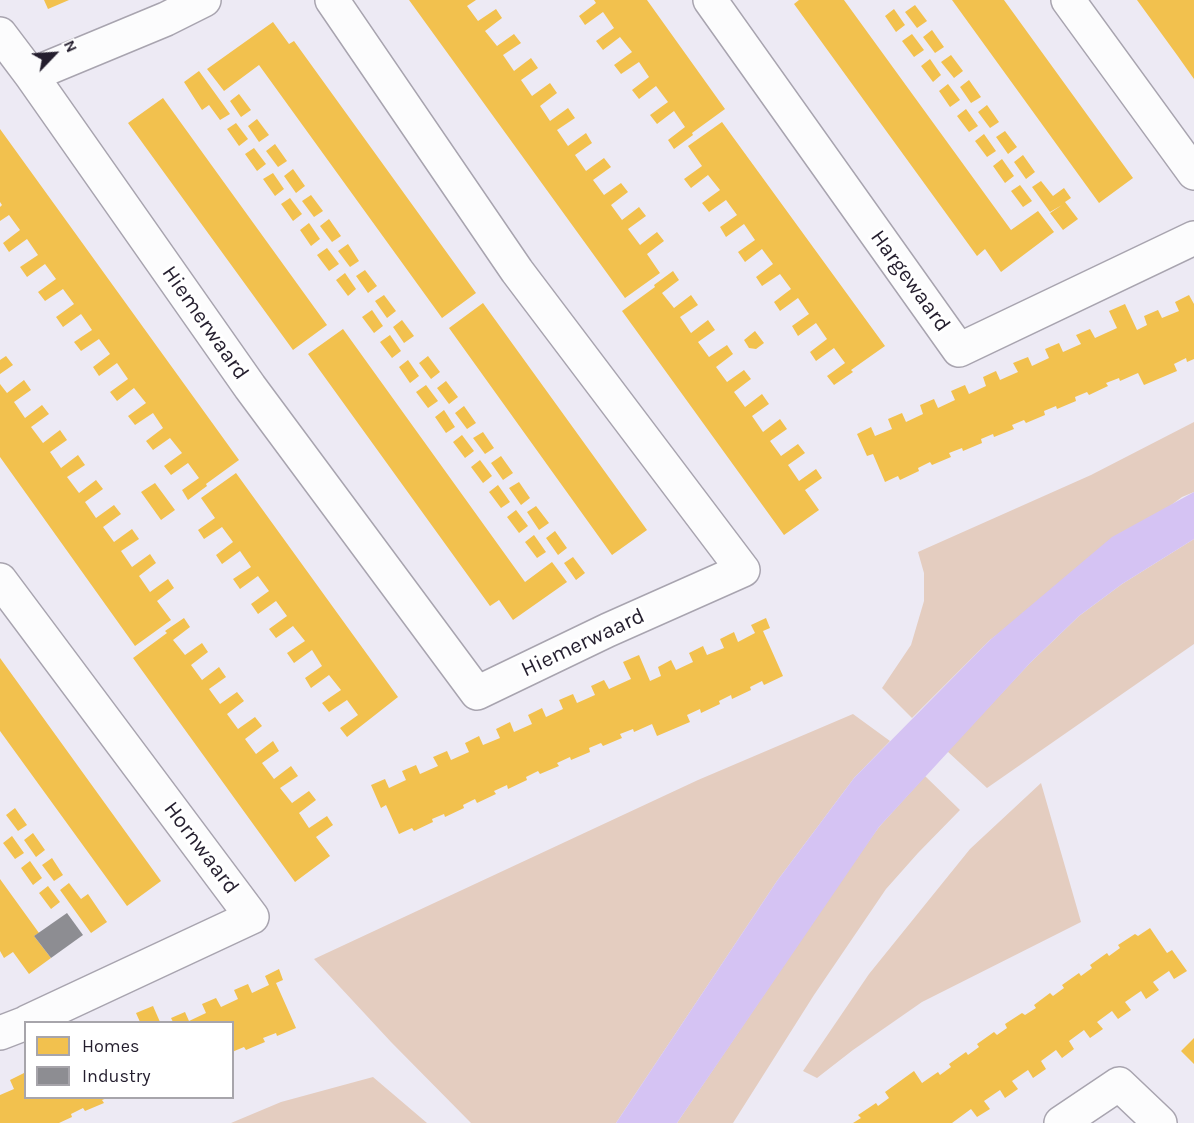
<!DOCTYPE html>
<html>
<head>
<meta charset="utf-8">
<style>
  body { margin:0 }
  #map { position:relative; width:1194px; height:1123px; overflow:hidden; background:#edeaf4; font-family:Karla,sans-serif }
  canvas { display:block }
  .legend { position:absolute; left:24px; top:1021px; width:210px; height:78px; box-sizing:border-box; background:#fff; border:2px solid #a7a5ab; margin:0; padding:8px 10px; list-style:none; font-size:18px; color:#241e2e }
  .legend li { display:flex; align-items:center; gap:12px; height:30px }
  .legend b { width:30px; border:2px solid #a7a5ab }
  .north { position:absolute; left:24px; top:24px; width:60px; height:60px; -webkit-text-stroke:4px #fff; paint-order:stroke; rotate:65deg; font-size:16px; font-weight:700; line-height:24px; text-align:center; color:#241e2e }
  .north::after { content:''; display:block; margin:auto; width:21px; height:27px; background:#241e2e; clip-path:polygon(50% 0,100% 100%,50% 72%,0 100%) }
</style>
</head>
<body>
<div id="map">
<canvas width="1194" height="1123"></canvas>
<ul class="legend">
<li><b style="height:16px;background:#f2c14e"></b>Homes</li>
<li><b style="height:16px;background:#8d8d92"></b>Industry</li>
</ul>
<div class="north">N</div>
</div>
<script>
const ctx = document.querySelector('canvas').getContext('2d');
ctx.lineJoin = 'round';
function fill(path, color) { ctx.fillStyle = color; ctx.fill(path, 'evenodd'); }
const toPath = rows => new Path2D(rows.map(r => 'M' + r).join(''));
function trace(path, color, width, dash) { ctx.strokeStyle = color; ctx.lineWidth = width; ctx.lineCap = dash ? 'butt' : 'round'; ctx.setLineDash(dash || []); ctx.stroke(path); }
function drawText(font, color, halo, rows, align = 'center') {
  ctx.font = font + ' Karla,sans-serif'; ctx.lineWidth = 6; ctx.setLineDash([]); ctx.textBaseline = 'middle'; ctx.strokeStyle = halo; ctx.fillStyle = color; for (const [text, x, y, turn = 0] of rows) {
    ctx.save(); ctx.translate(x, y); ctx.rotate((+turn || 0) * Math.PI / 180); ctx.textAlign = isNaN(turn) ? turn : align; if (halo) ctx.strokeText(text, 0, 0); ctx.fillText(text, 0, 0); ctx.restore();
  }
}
fill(toPath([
  [1194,422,1194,492,1182,497,990,640,912,718,882,688,911,645,924,601,924,573,918,552,1091,475],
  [1194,539,1194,644,987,788,947,751,1031,662,1079,616,1122,584],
  [853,714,890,741,854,778,777,881,616,1123,471,1123,391,1042,314,959,698,780],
  [925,776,960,810,918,853,886,889,814,995,733,1123,677,1123,852,864,879,827],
  [1041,783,1081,922,922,1002,853,1050,817,1078,803,1071,869,974,970,849],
  [373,1077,427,1123,231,1123,281,1102]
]), '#e4cdc0');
fill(toPath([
  [1194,492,1194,539,1122,584,1079,616,1031,662,879,827,677,1123,616,1123,777,881,854,778,990,640,1112,537]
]), '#d5c3f3');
fill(toPath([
  [44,0,69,0,48,9],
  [409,0,476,0,467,6,478,21,496,9,502,18,485,31,497,46,514,34,521,43,503,55,514,71,531,58,538,68,521,80,532,96,550,83,557,93,540,106,550,121,568,108,575,118,557,130,568,146,586,133,592,143,575,155,586,171,604,158,611,167,593,180,604,195,621,183,628,192,611,205,622,220,639,207,646,216,628,229,640,245,657,232,664,241,647,254,660,273,625,298],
  [594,0,647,0,725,109,692,133,693,135,674,149,668,140,685,127,674,111,657,124,650,115,668,102,656,86,639,99,632,90,649,77,639,62,621,74,614,65,632,52,620,37,603,50,596,41,614,28,603,12,585,25,579,16,596,3],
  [799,0,844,0,1011,230,1038,211,1054,232,1001,272,985,249,977,256,794,4],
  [952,0,1004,0,1133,178,1099,203],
  [1137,0,1194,0,1194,79,1177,55],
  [915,5,927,21,917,28,905,12],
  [894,9,905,25,896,32,885,16],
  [273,22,289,44,294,41,476,293,442,318,259,65,224,91,207,69],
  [932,30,944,47,935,53,923,37],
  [912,34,924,50,914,57,902,41],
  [951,55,963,71,954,78,941,62],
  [930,59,941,75,933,82,921,66],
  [199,71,230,114,220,120,209,105,202,110,184,82],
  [969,80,981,97,971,103,960,87],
  [948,84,960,100,950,107,939,91],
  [239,94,251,110,241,117,230,101],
  [163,98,327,325,293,350,128,123],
  [987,105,999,122,990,128,978,112],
  [966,109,978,126,969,132,957,116],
  [257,119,269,135,259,142,248,126],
  [722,122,885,346,851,370,853,372,834,385,827,376,845,363,834,348,816,361,810,352,827,339,816,323,798,336,792,326,809,314,798,298,780,311,774,302,791,289,780,274,762,286,756,277,773,264,762,249,745,262,738,252,755,240,744,224,726,237,720,227,737,215,726,200,709,212,702,203,720,190,708,175,691,188,684,179,702,166,688,146],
  [236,123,248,139,239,146,227,129],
  [0,129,239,460,206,484,207,486,188,500,182,490,199,478,188,463,171,475,164,466,182,453,170,438,153,450,146,441,163,428,153,413,135,425,128,416,146,403,134,388,117,401,110,392,128,379,117,363,99,376,93,367,110,354,99,339,81,351,74,342,92,330,81,314,63,327,56,317,74,304,63,289,45,301,38,292,56,279,45,264,27,277,20,267,38,255,27,239,9,252,3,243,20,230,9,215,0,221,0,207,2,205,0,202],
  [1005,131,1017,147,1008,154,996,137],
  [984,134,996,151,987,157,975,141],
  [275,144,287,161,278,167,266,151],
  [254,148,266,164,257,171,245,154],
  [1023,155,1035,172,1026,179,1014,162],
  [1002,159,1014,176,1005,183,993,166],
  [293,169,305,186,296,193,284,176],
  [273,173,284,189,275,196,263,179],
  [1041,181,1053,196,1064,188,1071,198,1065,202,1078,219,1063,230,1050,213,1062,205,1050,212,1032,187],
  [1020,185,1032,201,1023,207,1011,191],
  [311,195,323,211,314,217,302,201],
  [290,198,302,214,293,221,281,204],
  [329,219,341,236,332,242,320,226],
  [309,223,320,239,311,246,300,230],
  [348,244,359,261,350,267,338,251],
  [327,248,339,264,329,271,317,255],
  [365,270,377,286,368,293,356,276],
  [673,271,679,280,662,293,674,308,691,295,698,305,680,317,691,333,708,320,715,330,698,342,709,357,727,345,733,354,716,367,727,382,744,370,751,379,734,392,745,407,762,394,769,404,752,416,763,432,780,419,787,429,770,441,781,456,798,444,805,453,788,465,799,481,816,469,822,478,805,490,819,510,784,535,622,311,655,287,654,285],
  [345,273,356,289,348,296,336,280],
  [384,295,396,311,387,318,375,301],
  [1189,295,1194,304,1194,359,1187,362,1186,358,1174,364,1177,371,1144,385,1138,373,1120,381,1119,378,1106,383,1108,386,1089,395,1087,392,1075,397,1076,401,1057,409,1056,406,1044,411,1045,415,1026,423,1024,420,1012,425,1014,429,994,437,993,434,981,439,982,443,963,451,962,448,949,453,951,457,932,465,930,462,918,468,919,471,900,480,898,476,885,482,873,454,867,456,857,434,871,427,875,436,892,429,888,419,902,413,906,422,923,414,920,405,934,399,938,408,955,400,951,391,965,385,969,394,986,386,983,377,996,371,1000,380,1018,372,1013,363,1028,357,1032,366,1049,358,1045,349,1059,343,1063,352,1081,344,1076,335,1090,329,1095,338,1117,328,1109,311,1125,304,1137,330,1147,325,1144,316,1158,310,1162,318,1179,311,1175,302],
  [483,303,647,530,612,555,449,328],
  [372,310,383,326,374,333,362,317],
  [402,320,414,336,404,343,393,327],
  [343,329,525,582,552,562,567,582,513,620,499,600,490,606,308,354],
  [755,331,764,343,756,349,749,348,744,340],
  [390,335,401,351,392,358,380,342],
  [6,356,13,365,0,374,0,360],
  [428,356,440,372,431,379,419,363],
  [408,360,419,376,410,383,399,367],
  [24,380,31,390,14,402,25,418,42,405,49,414,31,427,43,443,60,430,67,440,50,452,61,468,78,455,85,465,67,477,79,493,96,480,103,489,85,502,96,518,114,505,121,514,103,527,114,542,132,529,139,539,121,551,132,567,150,554,156,563,139,576,150,592,168,579,174,588,157,601,171,620,135,646,0,457,0,384,7,393],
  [446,381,458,397,449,404,437,388],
  [426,385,438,401,428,408,416,392],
  [464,406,476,423,467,429,455,413],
  [444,410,455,427,446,433,435,417],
  [483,432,494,448,485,454,473,438],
  [462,435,474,451,465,458,453,442],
  [501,456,513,473,503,480,491,463],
  [480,460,492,476,483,483,471,467],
  [236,473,398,697,347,737,340,728,358,715,347,700,329,712,322,703,341,690,329,675,311,688,305,678,322,666,312,650,294,663,287,653,305,641,293,626,276,638,269,629,287,616,276,601,258,614,251,604,269,591,258,576,240,589,233,579,251,567,240,551,222,564,216,555,233,542,222,527,204,539,198,530,215,518,201,498],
  [519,482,530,498,521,505,509,488],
  [155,483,175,510,161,520,141,492],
  [498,485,510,502,501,508,489,492],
  [536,506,549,523,539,530,527,512],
  [516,510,528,526,519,533,507,517],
  [555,531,567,548,558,555,546,538],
  [534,535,546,552,537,558,525,542],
  [573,557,585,573,576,580,564,563],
  [184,618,190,627,173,640,185,655,202,643,208,652,191,665,202,680,219,667,226,677,209,689,220,704,237,692,244,701,227,714,238,729,255,717,262,726,245,739,256,754,273,741,279,751,262,763,274,779,291,766,298,776,280,788,292,803,309,791,316,800,299,813,309,828,327,816,333,825,316,837,330,856,295,882,133,658,167,633,165,631],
  [766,618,770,628,763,631,783,676,764,685,762,681,750,687,751,690,732,699,731,695,719,701,720,704,701,713,700,709,687,715,690,722,657,736,652,724,634,732,633,729,620,734,622,738,603,746,601,743,589,748,590,752,571,760,570,757,557,763,559,766,540,774,538,771,526,777,527,780,508,789,507,785,494,791,496,794,477,803,475,799,463,805,464,808,445,817,444,814,432,819,433,822,414,831,412,828,399,834,386,805,381,808,371,785,385,779,389,788,406,780,402,771,416,765,420,774,438,766,433,757,447,751,451,760,469,752,465,743,479,736,483,745,500,738,496,729,510,722,514,732,532,724,528,715,542,708,546,717,563,709,559,700,573,694,577,703,595,695,591,686,604,680,609,689,631,679,623,662,639,655,650,681,661,676,658,667,671,660,676,670,693,662,689,653,703,646,707,655,724,648,720,639,734,632,738,642,755,633,751,625],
  [0,658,161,881,127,906,0,731],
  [15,808,27,825,18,831,6,815],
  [33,833,45,850,36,857,24,840],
  [12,836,24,853,15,859,3,843],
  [52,858,63,875,54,881,42,865],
  [30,861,42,878,33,885,21,868],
  [0,879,39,933,34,936,51,958,29,974,13,952,4,958,0,951],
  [69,883,81,899,88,894,107,922,91,933,60,890],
  [48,886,60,902,51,909,39,893],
  [1150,928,1167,953,1172,950,1187,971,1174,979,1169,971,1153,982,1159,990,1146,999,1141,991,1125,1002,1131,1010,1118,1019,1112,1011,1097,1022,1103,1029,1090,1038,1084,1030,1069,1041,1074,1049,1062,1058,1056,1050,1041,1061,1046,1069,1033,1078,1028,1070,1012,1081,1018,1089,1005,1098,1000,1090,984,1101,990,1109,977,1117,971,1109,952,1123,853,1123,861,1118,858,1115,876,1103,878,1106,889,1098,885,1092,914,1071,922,1083,938,1072,940,1075,951,1067,949,1064,966,1052,968,1055,979,1047,977,1044,994,1032,997,1035,1007,1028,1005,1024,1022,1013,1025,1015,1036,1008,1034,1005,1050,993,1053,996,1064,988,1062,985,1079,973,1081,976,1092,968,1090,965,1107,953,1109,956,1120,948,1118,945,1135,934,1138,936],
  [279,969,283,980,276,983,296,1028,277,1036,276,1033,263,1038,265,1042,246,1050,244,1047,232,1052,232,1022,173,1022,171,1018,185,1012,189,1021,206,1013,202,1004,216,998,221,1007,238,999,234,990,248,984,252,993,269,985,265,976],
  [153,1006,160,1022,140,1022,136,1013],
  [1194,1038,1194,1064,1181,1051],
  [24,1073,26,1098,107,1098,102,1100,104,1103,85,1111,83,1108,71,1114,72,1117,59,1123,0,1123,0,1095,14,1089,10,1080]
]), '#f2c14e');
fill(toPath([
  [67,913,83,935,51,958,34,936]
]), '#8d8d92');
const minor = toPath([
  [710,0,959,350,1194,238],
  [1068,0,1194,173],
  [0,34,31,75,250,387,477,693,608,630,743,570,517,271,332,0],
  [31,75,166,19,204,0],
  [0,580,252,917,27,1022],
  [0,1033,26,1023],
  [1061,1123,1119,1084,1160,1123]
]);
trace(minor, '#a8a4af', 36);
trace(minor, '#fcfcfd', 33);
drawText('22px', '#241e2e', '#fff', [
  ["Hargewaard",910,281,54],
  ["Hiemerwaard",205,323,55],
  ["Hiemerwaard",583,643,-25],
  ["Hornwaard",201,848,53]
]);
</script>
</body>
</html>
